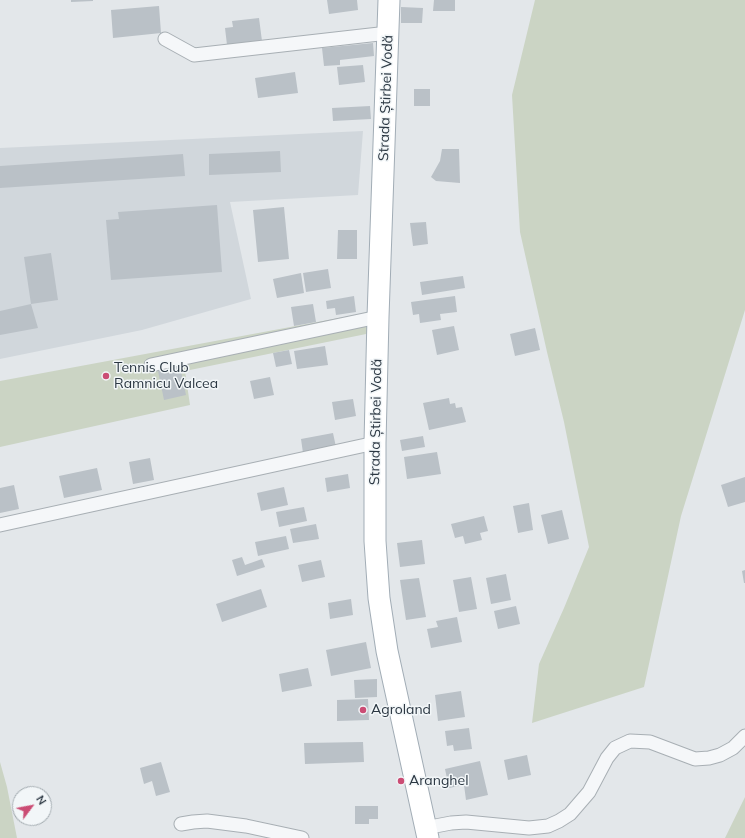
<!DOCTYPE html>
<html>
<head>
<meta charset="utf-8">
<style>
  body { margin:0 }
  #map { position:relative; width:745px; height:838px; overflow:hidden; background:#e3e7ea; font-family:Mulish,sans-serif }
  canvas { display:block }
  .north { position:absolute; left:12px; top:786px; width:40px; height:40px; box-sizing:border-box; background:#f2f6f8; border:1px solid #a2aaaf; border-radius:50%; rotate:58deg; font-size:11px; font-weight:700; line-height:16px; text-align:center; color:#2b3742 }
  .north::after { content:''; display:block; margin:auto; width:14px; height:18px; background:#cb4c74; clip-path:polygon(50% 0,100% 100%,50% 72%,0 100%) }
</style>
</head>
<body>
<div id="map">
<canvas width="745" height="838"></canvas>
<div class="north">N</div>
</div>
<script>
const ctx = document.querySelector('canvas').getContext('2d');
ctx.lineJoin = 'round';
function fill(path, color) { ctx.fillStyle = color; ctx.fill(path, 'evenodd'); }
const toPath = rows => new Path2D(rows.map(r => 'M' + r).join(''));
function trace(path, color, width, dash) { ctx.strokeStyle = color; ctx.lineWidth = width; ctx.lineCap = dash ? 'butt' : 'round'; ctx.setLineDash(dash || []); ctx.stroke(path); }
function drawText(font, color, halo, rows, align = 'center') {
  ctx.font = font + ' Mulish,sans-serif'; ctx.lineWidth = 3; ctx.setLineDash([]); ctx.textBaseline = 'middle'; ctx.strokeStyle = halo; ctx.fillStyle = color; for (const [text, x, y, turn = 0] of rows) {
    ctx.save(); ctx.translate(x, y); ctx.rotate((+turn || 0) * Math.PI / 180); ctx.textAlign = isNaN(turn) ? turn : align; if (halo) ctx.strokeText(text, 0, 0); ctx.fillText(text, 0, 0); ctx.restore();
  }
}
fill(toPath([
  [363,131,358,195,230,202,251,299,142,330,0,359,0,148]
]), '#d1d7dc');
fill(toPath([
  [535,0,745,0,745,310,681,516,644,687,532,723,539,664,564,608,589,547,564,422,547,352,520,232,512,95],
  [371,312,371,333,185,371,190,405,0,447,0,381],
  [0,762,7,787,17,838,0,838],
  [745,797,745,838,725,838]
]), '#cbd4c4');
fill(toPath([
  [71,0,93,0,93,1,71,2],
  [327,0,357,0,358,10,329,14],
  [434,0,455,0,455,11,433,11],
  [159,6,161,33,113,38,111,10],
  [401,7,423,8,422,23,401,23],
  [259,18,262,41,227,45,225,28,233,27,232,21],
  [373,43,374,56,340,60,340,65,324,66,322,48],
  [363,65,365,82,339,85,337,67],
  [295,72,298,93,258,98,255,78],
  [414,89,430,89,430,106,414,106],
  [370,106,371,119,333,121,332,108],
  [442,149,459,149,460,183,436,181,431,177,440,161],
  [280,151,281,172,209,175,209,154],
  [183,154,185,176,0,188,0,166],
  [217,205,222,272,111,280,106,220,119,219,118,212],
  [284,207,289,259,258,262,253,210],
  [426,222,428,244,413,246,410,223],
  [338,230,357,230,357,259,337,259],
  [51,253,58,300,31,304,24,257],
  [328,269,331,288,306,292,303,273],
  [301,273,304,293,277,298,273,279],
  [463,276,465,288,422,295,420,282],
  [354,296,356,312,336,315,335,308,327,309,326,301],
  [455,296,457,312,440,314,441,320,420,323,419,314,413,315,411,302],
  [31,304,38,328,0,335,0,311],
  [313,304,316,322,294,326,291,307],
  [454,326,459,350,437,355,432,330],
  [535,328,540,350,515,356,510,334],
  [325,346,328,365,297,369,294,351],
  [289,350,292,364,276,367,273,353],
  [180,366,186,395,164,400,158,371],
  [270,377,274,395,254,399,250,381],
  [449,398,450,404,455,403,456,408,462,407,466,422,429,430,423,403],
  [353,399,356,416,335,420,332,402],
  [333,433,336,447,303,453,301,439],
  [423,436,425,447,402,451,400,440],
  [437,452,441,474,407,479,404,457],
  [150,458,154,480,133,484,129,462],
  [97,468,102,490,64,498,59,476],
  [348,474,350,488,327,492,325,478],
  [745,477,745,502,728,507,721,485],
  [14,485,19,509,0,513,0,488],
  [284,487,288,505,261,511,257,493],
  [529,503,533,530,518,533,513,506],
  [304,507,307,521,279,527,276,512],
  [562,510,569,539,548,544,541,515],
  [484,516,488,531,480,533,482,540,465,544,463,536,455,538,451,524],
  [316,524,319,539,293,543,290,529],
  [286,536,289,549,258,556,255,542],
  [422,540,425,564,400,567,397,543],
  [242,557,245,565,262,559,265,567,237,576,232,560],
  [321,560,325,577,302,582,298,565],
  [745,570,745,583,744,583,742,571],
  [506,574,511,600,491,604,486,578],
  [471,577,477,609,459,612,453,580],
  [419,578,426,617,406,620,400,580],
  [261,589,267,607,222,622,216,604],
  [351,599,353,615,330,619,328,603],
  [516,606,520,624,498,629,494,611],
  [457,617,462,642,431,648,427,629,438,627,436,621],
  [366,642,371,668,331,676,326,650],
  [308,668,312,686,282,692,279,674],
  [377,679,377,697,355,698,354,680],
  [461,691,465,717,438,721,435,695],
  [368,699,369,720,337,721,337,700],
  [469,728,472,749,454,751,453,745,447,746,445,731],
  [363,742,364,762,305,764,304,743],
  [527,755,531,775,508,780,504,760],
  [480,761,488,795,466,800,464,785,449,788,445,769],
  [161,762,170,792,156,796,152,781,144,784,140,768],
  [355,806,378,806,378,819,369,819,369,824,355,824]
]), '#bac1c7');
const minor = toPath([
  [165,39,194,55,388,33],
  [151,365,378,317],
  [0,525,375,443],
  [181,824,193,822,207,821,246,826,302,838],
  [425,828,451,823,466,822,529,828,548,826,559,821,570,814,589,792,607,758,615,748,630,741,650,742,695,759,709,758,720,755,733,748,745,736]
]);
const primary = toPath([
  [389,0,378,317,375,443,375,541,379,598,387,651,428,838]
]);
trace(minor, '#a8afb4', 15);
trace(primary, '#a2adb6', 23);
trace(minor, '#f5f7f9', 13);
trace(primary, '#fff', 21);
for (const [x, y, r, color] of [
  [106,376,4,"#cb4c74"],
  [363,710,4,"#cb4c74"],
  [401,781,4,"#cb4c74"]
]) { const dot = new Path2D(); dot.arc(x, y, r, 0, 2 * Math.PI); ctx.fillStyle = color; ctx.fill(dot); trace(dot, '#f2f6f8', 1.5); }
drawText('14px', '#2b3742', '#f2f6f8', [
  ["Strada Știrbei Vodă",386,98,-88],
  ["Strada Știrbei Vodă",376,422,-89]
]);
drawText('14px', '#2b3742', '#f2f6f8', [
  ["Tennis Club",114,368],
  ["Ramnicu Valcea",114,384],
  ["Agroland",371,710],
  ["Aranghel",409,781]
], 'left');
</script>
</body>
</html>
